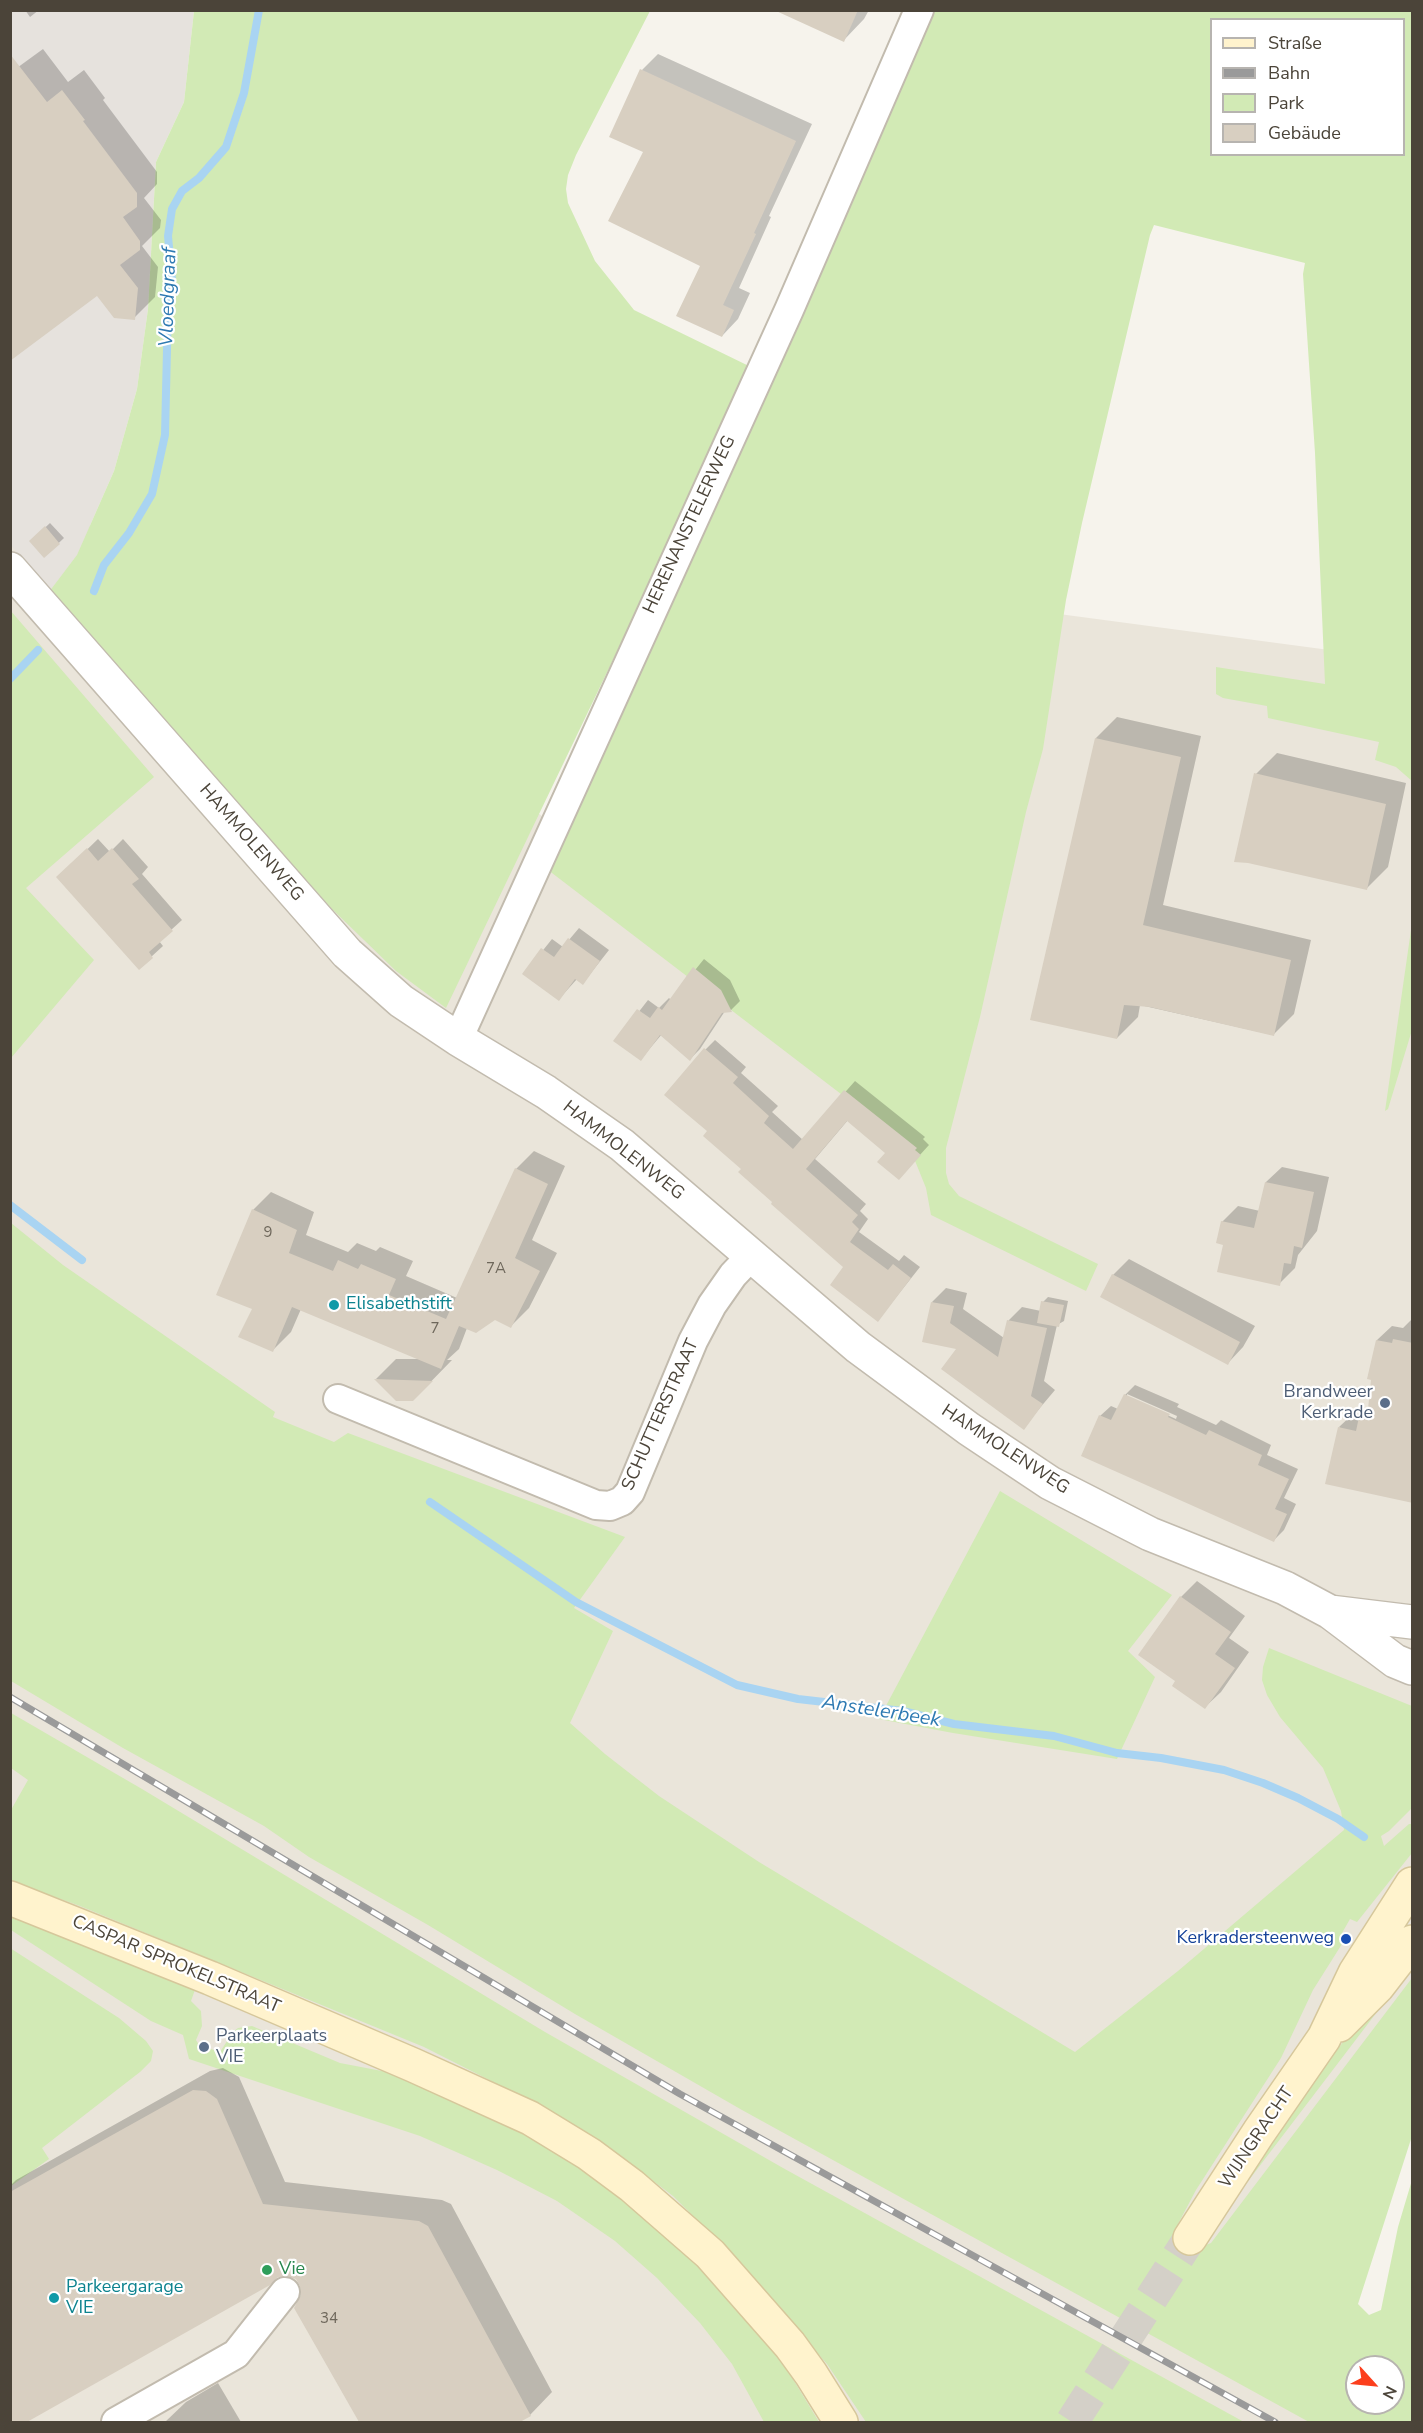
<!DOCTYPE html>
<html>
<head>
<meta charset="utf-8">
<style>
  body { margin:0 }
  #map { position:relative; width:1423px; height:2433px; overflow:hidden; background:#f6f3ec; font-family:"Nunito Sans",sans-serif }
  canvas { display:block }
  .frame { position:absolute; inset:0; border:12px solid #4b4439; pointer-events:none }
  .legend { position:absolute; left:1210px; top:18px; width:195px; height:138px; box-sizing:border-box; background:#fff; border:2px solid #b7b4b0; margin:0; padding:8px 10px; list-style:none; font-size:18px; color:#4b4439 }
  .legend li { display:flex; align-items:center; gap:12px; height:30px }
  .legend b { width:30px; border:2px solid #b7b4b0 }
  .north { position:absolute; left:1345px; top:2355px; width:60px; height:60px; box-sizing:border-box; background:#fff; border:2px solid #b7b4b0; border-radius:50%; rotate:117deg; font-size:16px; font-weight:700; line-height:24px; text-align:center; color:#4b4439 }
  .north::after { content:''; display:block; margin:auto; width:21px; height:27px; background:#fc3f1d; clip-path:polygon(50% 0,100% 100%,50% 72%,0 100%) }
</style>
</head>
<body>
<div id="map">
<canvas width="1423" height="2433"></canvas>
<div class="frame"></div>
<ul class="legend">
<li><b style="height:8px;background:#fff3cd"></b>Straße</li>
<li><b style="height:8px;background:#9a9a9a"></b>Bahn</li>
<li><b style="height:16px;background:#d2eab5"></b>Park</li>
<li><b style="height:16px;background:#d8cfc1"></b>Gebäude</li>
</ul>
<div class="north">N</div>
</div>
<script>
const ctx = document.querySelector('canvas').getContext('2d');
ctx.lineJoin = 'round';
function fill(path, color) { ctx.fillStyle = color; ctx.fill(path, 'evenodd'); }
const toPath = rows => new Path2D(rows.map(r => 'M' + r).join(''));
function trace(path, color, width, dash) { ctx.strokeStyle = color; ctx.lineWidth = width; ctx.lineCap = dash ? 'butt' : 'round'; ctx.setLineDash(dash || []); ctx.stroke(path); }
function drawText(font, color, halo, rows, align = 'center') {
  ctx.font = font + ' "Nunito Sans",sans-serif'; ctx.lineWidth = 4.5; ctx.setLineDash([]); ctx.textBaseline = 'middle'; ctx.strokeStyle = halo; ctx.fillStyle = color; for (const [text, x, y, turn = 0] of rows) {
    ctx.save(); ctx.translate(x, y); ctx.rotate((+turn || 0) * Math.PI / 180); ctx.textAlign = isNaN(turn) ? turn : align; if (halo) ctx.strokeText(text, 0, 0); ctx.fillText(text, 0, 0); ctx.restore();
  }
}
fill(toPath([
  [10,475,508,789,903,1104,1044,612,1412,661,1412,2078,1314,2422,11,2422]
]), '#eae5da');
fill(toPath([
  [10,11,194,11,184,102,156,162,148,309,137,389,114,471,77,555,49,592,11,545]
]), '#e6e2dd');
fill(toPath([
  [194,11,650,11,576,155,568,175,566,189,568,203,595,261,634,310,753,368,446,1008,396,971,332,909,49,592,77,555,114,471,137,389,148,309,156,162,184,102],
  [929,11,1412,11,1412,781,1396,767,1375,760,1379,742,1268,718,1267,706,1223,698,1216,694,1216,667,1325,684,1315,453,1303,274,1305,263,1154,225,1150,235,1082,523,1066,600,1043,749,1026,812,980,1017,946,1148,946,1173,949,1184,959,1196,1098,1264,1086,1291,931,1215,926,1188,909,1146,535,860],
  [1212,20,1404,20,1404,154,1212,154],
  [10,610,154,777,26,888,94,960,11,1058],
  [1412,923,1412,1030,1388,1109,1385,1111],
  [11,1223,63,1265,275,1412,273,1417,334,1442,348,1433,625,1537,574,1608,613,1631,570,1723,605,1754,659,1796,759,1862,1075,2052,1178,1971,1344,1830,1341,1811,1323,1768,1280,1717,1267,1695,1262,1680,1263,1667,1269,1648,1412,1706,1412,1808,1389,1831,1381,1836,1384,1846,1409,1824,1412,1824,1412,1853,1357,1922,1350,1919,1342,1933,1347,1936,1313,1990,1281,2058,1196,2190,1178,2224,1179,2236,1203,2246,1211,2243,1412,1978,1412,2136,1358,2304,1369,2315,1381,2310,1398,2227,1412,2180,1412,2422,1309,2422,742,2110,575,2014,428,1925,309,1857,264,1826,123,1748,11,1681],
  [1357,2367,1393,2367,1393,2403,1357,2403],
  [1000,1491,1172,1595,1128,1651,1155,1677,1117,1759,953,1733,879,1719],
  [11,1713,142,1789,545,2032,783,2168,1244,2422,866,2422,827,2364,721,2244,673,2196,615,2152,521,2096,424,2047,80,1906,11,1881,11,1810,28,1780,11,1768],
  [10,1914,196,1987,191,2001,201,2011,202,2026,196,2040,199,2045,220,2052,233,2032,238,2028,252,2026,340,2063,408,2076,461,2098,584,2167,687,2253,764,2340,788,2371,819,2422,764,2422,732,2364,700,2323,657,2278,615,2241,557,2201,497,2170,420,2136,189,2059,183,2035,151,2021,11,1930],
  [10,1948,119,2018,146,2041,153,2051,151,2061,140,2072,42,2148,49,2159,11,2186],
  [1412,1952,1412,1966,1239,2193,1291,2110]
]), '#d2eab5');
fill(toPath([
  [25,10,39,10,30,17],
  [778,10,869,10,864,19,844,40],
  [43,49,68,82,84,70,105,98,103,100,157,172,157,184,144,198,161,220,160,228,142,246,158,267,155,297,134,318,97,294,10,73],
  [658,54,812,124,769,216,771,217,739,288,750,293,738,319,722,336,702,265,642,70],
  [50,523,64,538,45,556,31,541],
  [1117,717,1201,736,1163,905,1311,940,1294,1014,1273,1035,1140,1005,1138,1017,1117,1038,1096,738],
  [1277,753,1406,783,1388,867,1367,888,1256,774],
  [98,839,110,852,123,839,148,867,142,874,182,920,159,941,163,946,139,968,69,867],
  [579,928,609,950,583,983,577,979,559,999,524,974,552,939,563,947],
  [704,959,730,980,740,1001,731,1010,725,1011,700,1049,690,1059,662,1034,641,1059,616,1041,648,1000,659,1008,669,998,671,1000],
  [715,1040,746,1067,741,1073,778,1106,772,1112,803,1140,855,1081,925,1137,923,1139,929,1145,908,1168,848,1120,815,1159,866,1204,860,1211,868,1219,859,1232,899,1261,904,1255,920,1267,878,1320,845,1267,774,1202,709,1131,705,1050],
  [534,1151,565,1166,532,1240,557,1253,529,1308,511,1326,495,1318,467,1328,459,1349,447,1360,452,1360,413,1400,376,1379,396,1359,422,1359,301,1309,291,1332,273,1350,254,1308,253,1210,271,1192,314,1212,306,1235,348,1252,357,1243,376,1251,380,1247,413,1261,406,1276,457,1298,516,1169],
  [1282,1167,1329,1177,1317,1231,1298,1255,1295,1268,1279,1284,1225,1244,1222,1222,1238,1206,1260,1211,1266,1182],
  [1129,1259,1255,1326,1243,1347,1228,1363,1113,1275],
  [946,1288,967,1293,963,1309,1004,1338,1009,1320,1022,1307,1041,1311,1043,1302,1048,1297,1068,1301,1064,1321,1057,1325,1044,1381,1055,1390,1023,1428,959,1348,932,1302],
  [1412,1315,1412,1501,1339,1427,1354,1413,1364,1415,1370,1409,1377,1340,1392,1326,1403,1328,1412,1319],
  [1135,1385,1179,1404,1177,1407,1216,1425,1221,1420,1271,1445,1267,1455,1298,1469,1284,1498,1296,1504,1284,1530,1274,1540,1100,1416,1111,1406,1118,1409,1125,1395],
  [1127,1394,1177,1416,1176,1419,1127,1397],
  [1197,1581,1245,1616,1229,1638,1249,1652,1221,1692,1205,1707,1177,1681,1140,1654,1181,1597],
  [223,2068,239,2077,285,2182,442,2200,451,2204,552,2392,530,2415,516,2422,361,2422,295,2308,303,2295,302,2286,297,2278,287,2274,278,2276,269,2283,24,2422,10,2422,10,2186,16,2180,210,2071],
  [218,2383,241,2422,165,2422,186,2402]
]), '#0003');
trace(toPath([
  [94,591,104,565,129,533,152,494,165,435,168,307,172,280,168,236,172,209,182,191,199,178,226,147,244,93,259,10],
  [10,679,38,650],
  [10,1205,82,1260],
  [430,1502,576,1602,737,1685,798,1699,903,1711,954,1724,1054,1736,1117,1753,1161,1758,1224,1770,1263,1783,1298,1798,1338,1819,1364,1837]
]), '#a9d4f2', 8);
fill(toPath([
  [774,10,858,10,844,42],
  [10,54,47,102,62,90,85,120,83,121,137,193,137,207,123,217,140,241,140,250,120,265,138,288,135,320,114,318,97,296,10,361],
  [640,69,796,141,754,233,756,234,723,305,734,310,722,337,676,316,700,266,608,221,643,152,609,137],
  [45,526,60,544,44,558,29,541],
  [1095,738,1181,757,1143,925,1291,960,1274,1036,1150,1007,1124,1005,1117,1039,1030,1020],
  [1254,773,1386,804,1367,890,1248,863,1234,862],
  [87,848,98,861,112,848,139,879,132,884,173,931,149,952,153,958,139,970,56,877],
  [568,938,600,961,583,985,575,979,559,1001,522,974,541,948,554,957],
  [693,967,721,990,732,1012,722,1013,690,1061,660,1035,641,1061,613,1041,637,1009,650,1018,658,1007,662,1010],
  [704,1048,738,1077,733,1083,769,1116,764,1123,793,1149,844,1090,917,1148,915,1150,921,1155,899,1180,877,1162,885,1153,847,1121,806,1169,858,1215,852,1222,859,1229,850,1242,888,1270,893,1264,911,1278,878,1322,830,1285,843,1267,771,1204,772,1202,738,1172,741,1169,703,1136,707,1131,664,1095],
  [515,1168,548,1184,515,1258,540,1271,511,1328,495,1320,476,1333,459,1326,441,1369,292,1307,273,1352,238,1337,252,1309,216,1295,252,1209,297,1230,289,1253,333,1271,338,1260,358,1269,361,1264,396,1279,389,1295,446,1319],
  [1265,1182,1314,1192,1302,1248,1294,1246,1291,1264,1284,1263,1280,1286,1217,1272,1223,1245,1216,1243,1221,1221,1254,1228],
  [1112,1274,1240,1342,1228,1365,1100,1297],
  [1041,1301,1064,1305,1059,1327,1037,1323],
  [931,1302,954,1306,950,1323,998,1357,1007,1320,1047,1328,1031,1396,1043,1404,1024,1430,941,1369,956,1349,922,1342],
  [1393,1339,1413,1343,1413,1503,1325,1484,1338,1427,1356,1431,1359,1417,1367,1419,1371,1380,1367,1379,1376,1340,1392,1343],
  [374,1379,433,1381,413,1401,396,1401],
  [1124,1394,1170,1414,1168,1417,1206,1435,1209,1430,1262,1455,1258,1465,1289,1479,1275,1509,1287,1514,1274,1542,1081,1456,1099,1415,1111,1420],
  [1180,1596,1231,1632,1215,1654,1235,1668,1205,1709,1172,1686,1175,1681,1138,1655],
  [193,2090,206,2091,217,2099,263,2204,419,2221,428,2226,531,2416,520,2422,359,2422,294,2308,301,2295,300,2286,296,2279,287,2276,278,2277,270,2285,27,2422,10,2422,10,2192]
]), '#d8cfc1');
trace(toPath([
  [1072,2422,1190,2238]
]), '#d4d0c8', 33, [33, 16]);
const minor = toPath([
  [458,1039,789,310,919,10],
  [338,1399,596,1505,610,1506,622,1501,630,1492,693,1341,712,1305,733,1275,752,1255],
  [116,2422,236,2354,285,2292]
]);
const tertiary = toPath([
  [10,569,347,953,401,1001,458,1039,546,1092,622,1145,858,1347,969,1429,1050,1483,1150,1534,1285,1588,1330,1612,1395,1661,1412,1668],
  [1330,1612,1412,1622]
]);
const secondary = toPath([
  [10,1898,210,1978,413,2065,530,2118,589,2154,632,2186,710,2254,790,2345,811,2374,841,2422],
  [1339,2025,1378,1986,1412,1942],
  [1190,2238,1259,2132,1324,2038,1355,1973,1412,1884]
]);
trace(minor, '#c2bbae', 32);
trace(tertiary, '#c2bbae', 36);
trace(secondary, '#d6c79b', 36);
trace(minor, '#fff', 28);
trace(tertiary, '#fff', 33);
trace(secondary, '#fff3cd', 33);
const rail = toPath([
  [10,1697,680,2094,1275,2422]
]);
trace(rail, '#9a9a9a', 7);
trace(rail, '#fff', 4.5, [14]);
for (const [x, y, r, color] of [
  [334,1305,6,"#0f9aa8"],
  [1385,1403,6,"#5c6f8a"],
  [1346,1939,6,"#1a4fb4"],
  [204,2047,6,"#5c6f8a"],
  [267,2270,6,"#2e9e5b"],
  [54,2298,6,"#0f9aa8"]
]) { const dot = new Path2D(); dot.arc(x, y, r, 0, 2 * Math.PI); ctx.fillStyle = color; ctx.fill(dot); trace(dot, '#fff', 2); }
drawText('15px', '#6e675b', null, [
  ["9",268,1233],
  ["7A",496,1269],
  ["7",435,1329],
  ["34",329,2319]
]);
drawText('18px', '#4b4439', '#fff', [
  ["HERENANSTELERWEG",690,525,-65],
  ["HAMMOLENWEG",251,843,49],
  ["HAMMOLENWEG",623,1151,38],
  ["SCHUTTERSTRAAT",661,1415,-66],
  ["HAMMOLENWEG",1005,1450,33],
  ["CASPAR SPROKELSTRAAT",176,1965,23],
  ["WIJNGRACHT",1257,2138,-56]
]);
drawText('18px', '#0d838f', '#fff', [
  ["Elisabethstift",346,1305],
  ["Parkeergarage",66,2288],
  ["VIE",66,2309]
], 'left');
drawText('18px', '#4e5e75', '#fff', [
  ["Brandweer",1373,1393],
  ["Kerkrade",1373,1414],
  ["Parkeerplaats",216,2037,"left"],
  ["VIE",216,2058,"left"]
], 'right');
drawText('18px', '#164399', '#fff', [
  ["Kerkradersteenweg",1334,1939]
], 'right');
drawText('18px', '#27864d', '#fff', [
  ["Vie",279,2270]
], 'left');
drawText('italic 20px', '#2e7ab2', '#fff', [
  ["Vloedgraaf",169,297,-88],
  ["Anstelerbeek",881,1712,9]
]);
</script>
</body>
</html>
